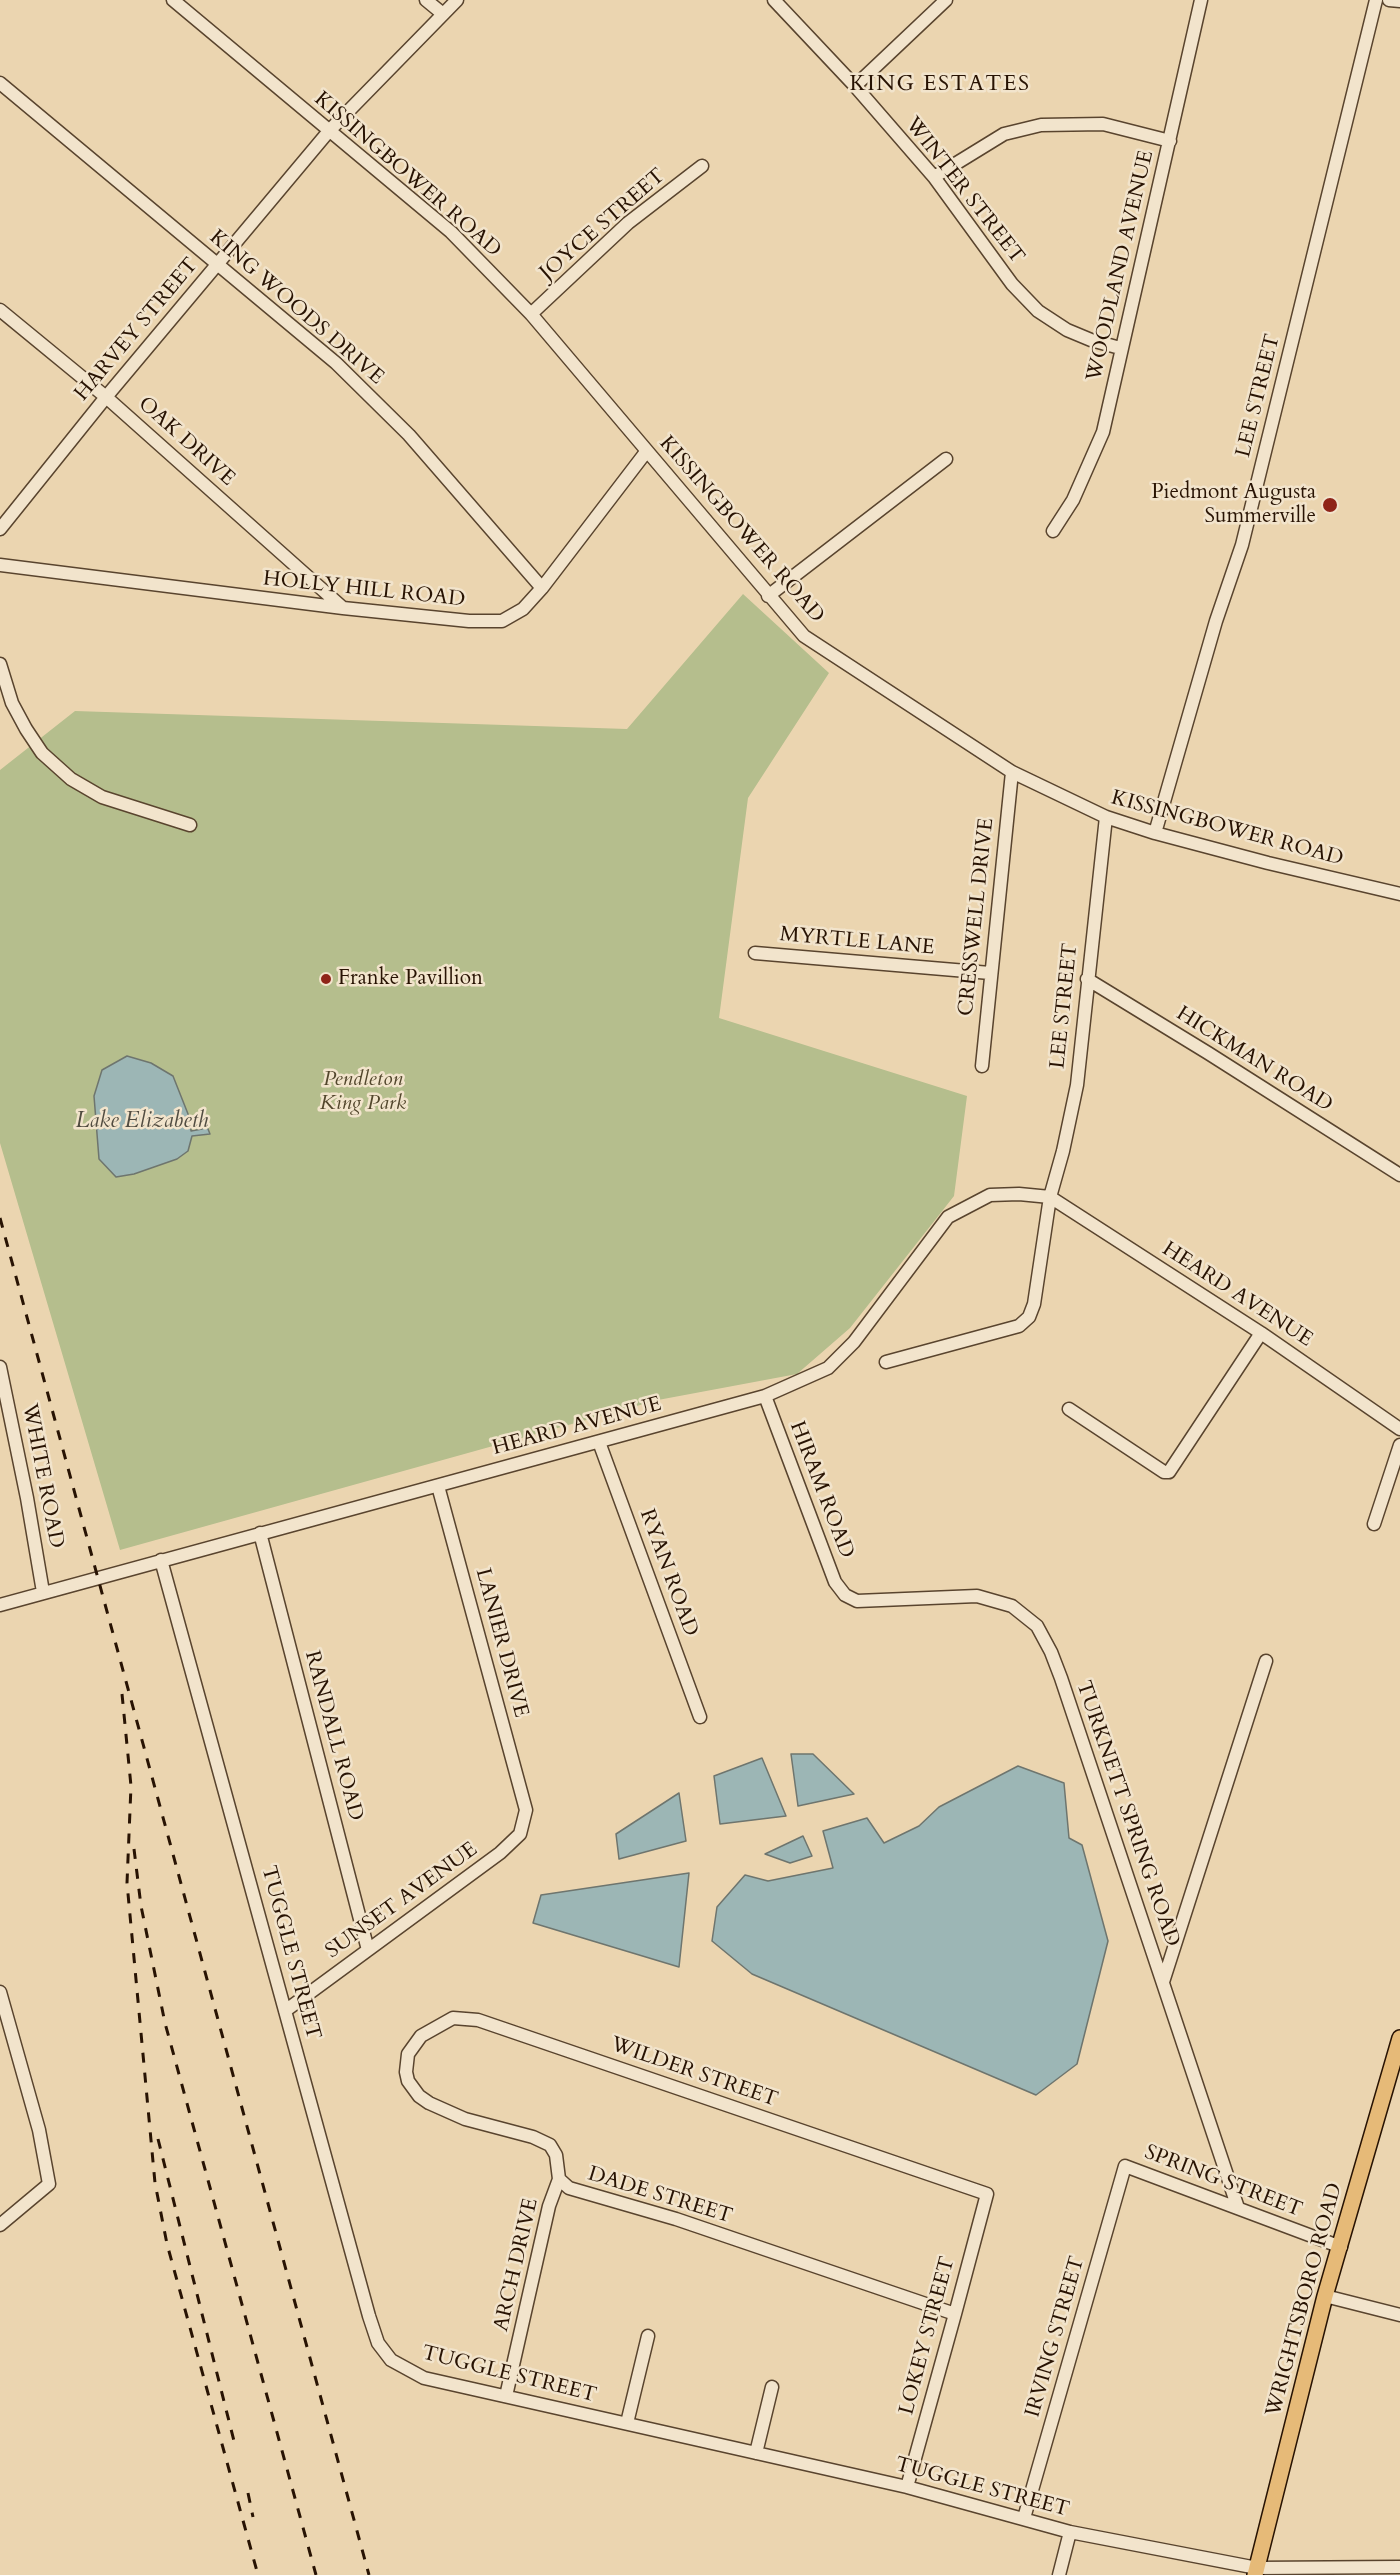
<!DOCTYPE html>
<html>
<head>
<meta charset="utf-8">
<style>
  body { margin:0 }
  canvas { display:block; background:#ebd5b0 }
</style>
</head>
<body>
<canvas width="1400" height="2575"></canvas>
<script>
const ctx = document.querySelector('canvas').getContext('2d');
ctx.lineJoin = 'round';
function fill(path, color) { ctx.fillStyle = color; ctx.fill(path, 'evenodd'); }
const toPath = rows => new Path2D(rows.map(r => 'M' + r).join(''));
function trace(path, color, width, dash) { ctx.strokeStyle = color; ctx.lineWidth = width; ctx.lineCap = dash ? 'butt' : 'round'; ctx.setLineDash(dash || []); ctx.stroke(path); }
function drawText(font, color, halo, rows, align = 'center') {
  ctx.font = font + ' Cardo,serif'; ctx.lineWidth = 5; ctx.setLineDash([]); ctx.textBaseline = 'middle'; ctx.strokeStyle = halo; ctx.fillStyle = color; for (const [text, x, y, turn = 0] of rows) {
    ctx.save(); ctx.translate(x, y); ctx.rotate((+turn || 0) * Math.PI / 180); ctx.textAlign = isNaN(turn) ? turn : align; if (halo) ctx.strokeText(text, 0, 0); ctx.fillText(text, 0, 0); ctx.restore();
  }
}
fill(toPath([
  [743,594,829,673,748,798,719,1018,967,1096,954,1196,850,1328,797,1374,658,1400,120,1550,0,1143,0,770,75,711,627,729]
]), '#b5be8d');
const water = toPath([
  [127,1056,151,1063,173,1076,190,1119,191,1131,202,1129,206,1124,210,1134,192,1136,188,1151,177,1159,134,1174,116,1177,99,1159,94,1096,102,1070,127,1056],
  [791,1754,813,1754,854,1794,798,1806,791,1754],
  [762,1758,786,1816,720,1824,714,1776,762,1758],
  [1018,1766,1064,1783,1069,1838,1082,1845,1108,1941,1077,2064,1036,2095,752,1974,712,1941,717,1907,745,1875,768,1881,833,1868,823,1831,867,1818,884,1843,919,1826,939,1807,1018,1766],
  [679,1793,686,1841,619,1859,616,1834,679,1793],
  [803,1836,812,1856,790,1863,765,1854,803,1836],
  [689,1873,679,1967,533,1923,541,1895,689,1873]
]);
fill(water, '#9cb6b5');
trace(water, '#6e756e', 1.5);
const minor = toPath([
  [173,0,451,232,531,314,804,636,1012,772,1106,817,1155,833,1268,863,1400,894],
  [426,0,443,14],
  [774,0,855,86,934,177,1012,284,1038,311,1067,330,1091,340,1120,348],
  [1389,0,1400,1],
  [0,83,336,363,409,435,542,588],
  [855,86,946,0],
  [934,177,1004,134,1041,125,1103,124,1170,141],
  [0,310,106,397,343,608],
  [531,314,628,223,702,166],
  [0,529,106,397,329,131,457,0],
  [1053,531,1073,500,1103,432,1201,0],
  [0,565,343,608,469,621,502,621,523,609,542,588,646,452],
  [768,596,946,459],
  [0,664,12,703,26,729,42,753,71,779,102,797,190,825],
  [1155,833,1216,621,1242,545,1376,0],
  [755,953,990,973],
  [1087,979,1208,1053,1400,1175],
  [982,1066,1012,772],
  [886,1362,1019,1326,1029,1317,1034,1304,1050,1197,1063,1151,1077,1085,1106,817],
  [0,1367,27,1498,43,1592],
  [765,1396,835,1582,845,1595,857,1601,977,1596,1012,1606,1037,1626,1051,1652,1061,1678,1238,2208],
  [1069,1409,1164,1472,1169,1472,1261,1333],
  [599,1442,700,1717],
  [1374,1524,1400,1445],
  [260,1533,368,1950],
  [161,1560,369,2316,378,2343,391,2360,424,2378,907,2487,1070,2532,1257,2568,1400,2567],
  [0,1605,765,1396,828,1368,854,1342,948,1217,990,1195,1019,1194,1050,1197,1261,1333,1400,1429],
  [1163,1982,1266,1661],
  [0,1992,39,2130,49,2184,0,2225],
  [285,2011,500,1853,520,1834,526,1810,438,1486],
  [1325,2296,1400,2315],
  [506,2396,549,2206,559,2179],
  [627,2423,648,2336],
  [756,2453,772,2387],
  [907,2487,955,2314,987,2194,478,2020,453,2018,421,2036,408,2054,406,2072,408,2081,419,2096,429,2103,465,2119,533,2137,550,2145,556,2155,559,2179,569,2188,676,2219,955,2314],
  [1024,2518,1125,2166,1341,2247],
  [1059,2575,1070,2532]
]);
const major = toPath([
  [1255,2575,1325,2296,1400,2038]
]);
trace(minor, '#59442e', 15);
trace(major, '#281303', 18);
trace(minor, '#f2e4cc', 12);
trace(major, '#e6ba78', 15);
trace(toPath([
  [0,1218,369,2575],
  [122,1694,131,1786,127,1883,155,2183,167,2244,258,2575],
  [134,1849,141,1906,165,2023,316,2575],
  [158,2139,235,2445],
  [248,2493,253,2517]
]), '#281303', 3, [10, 10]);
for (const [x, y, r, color] of [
  [1330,505,8,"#8f2418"],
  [326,979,6,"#8f2418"]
]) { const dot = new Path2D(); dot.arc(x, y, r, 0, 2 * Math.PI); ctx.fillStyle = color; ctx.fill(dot); trace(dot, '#f2e4cc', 2); }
drawText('21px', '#281303', '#f2e4cc', [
  ["KISSINGBOWER ROAD",407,175,41],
  ["WINTER STREET",964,191,52],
  ["JOYCE STREET",603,225,-41],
  ["WOODLAND AVENUE",1121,266,-77],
  ["KING WOODS DRIVE",296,308,41],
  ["HARVEY STREET",137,330,-50],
  ["LEE STREET",1259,396,-76],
  ["OAK DRIVE",186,442,42],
  ["KISSINGBOWER ROAD",741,530,49],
  ["HOLLY HILL ROAD",364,590,6],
  ["KISSINGBOWER ROAD",1227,829,15],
  ["CRESSWELL DRIVE",977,917,-84],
  ["MYRTLE LANE",857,942,5],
  ["LEE STREET",1065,1006,-84],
  ["HICKMAN ROAD",1254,1060,32],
  ["HEARD AVENUE",1237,1295,33],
  ["HEARD AVENUE",577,1427,-15],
  ["WHITE ROAD",42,1476,79],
  ["HIRAM ROAD",821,1490,69],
  ["RYAN ROAD",668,1573,70],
  ["LANIER DRIVE",501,1643,75],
  ["RANDALL ROAD",333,1736,75],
  ["TURKNETT SPRING ROAD",1127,1814,71],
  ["SUNSET AVENUE",402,1901,-36],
  ["TUGGLE STREET",290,1953,75],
  ["WILDER STREET",694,2073,19],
  ["SPRING STREET",1223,2182,21],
  ["DADE STREET",660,2196,17],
  ["ARCH DRIVE",517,2265,-77],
  ["WRIGHTSBORO ROAD",1305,2300,-75],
  ["LOKEY STREET",928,2336,-75],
  ["IRVING STREET",1056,2337,-74],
  ["TUGGLE STREET",509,2375,14],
  ["TUGGLE STREET",982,2488,15]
]);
drawText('21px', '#281303', '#f2e4cc', [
  ["Piedmont Augusta",1316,493],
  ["Summerville",1316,517],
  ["Franke Pavillion",338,979,"left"]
], 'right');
drawText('italic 21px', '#52462c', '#f2e4cc', [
  ["Pendleton",363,1080],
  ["King Park",363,1104]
]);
ctx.letterSpacing = '1.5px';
drawText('22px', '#281303', '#f2e4cc', [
  ["KING ESTATES",940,85]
]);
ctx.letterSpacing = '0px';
drawText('italic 22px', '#514c41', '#f2e4cc', [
  ["Lake Elizabeth",142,1122]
]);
</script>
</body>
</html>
